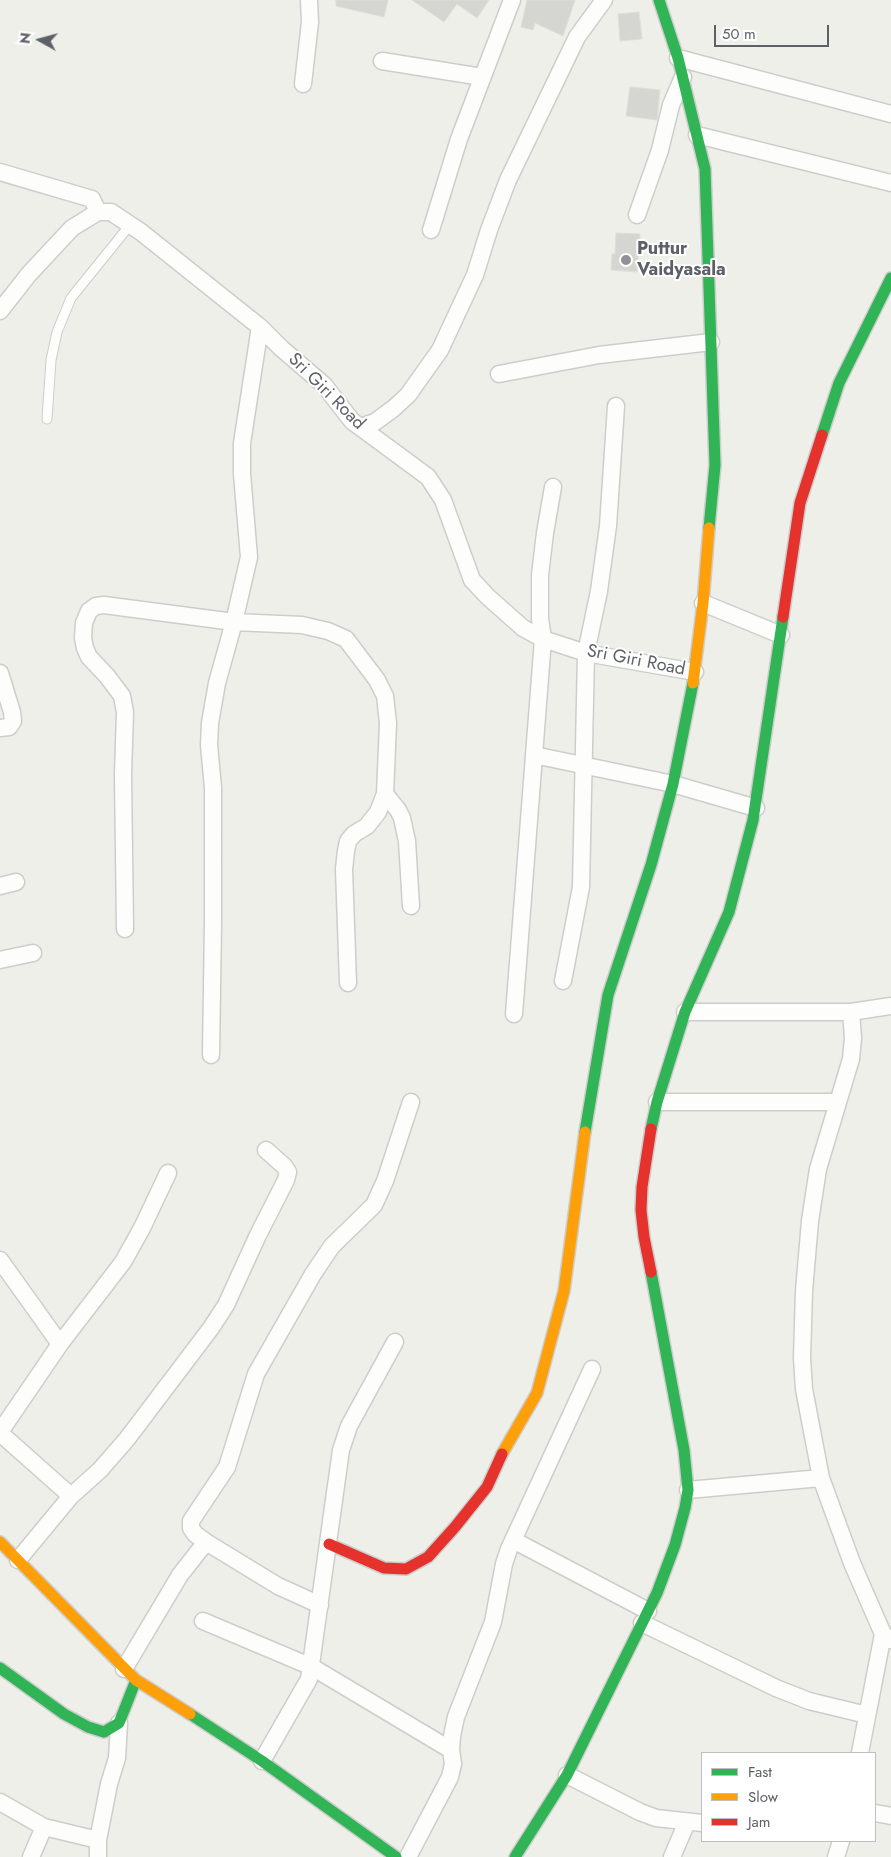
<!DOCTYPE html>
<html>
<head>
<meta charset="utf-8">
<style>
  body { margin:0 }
  #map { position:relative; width:891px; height:1857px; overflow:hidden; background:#efefe9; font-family:Jost,sans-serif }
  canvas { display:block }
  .legend { position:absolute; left:701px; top:1752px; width:175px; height:90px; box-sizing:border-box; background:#fff; border:1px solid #bfbfc3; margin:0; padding:6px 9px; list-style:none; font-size:15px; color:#5e6068 }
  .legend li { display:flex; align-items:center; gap:10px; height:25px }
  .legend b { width:25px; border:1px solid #bfbfc3 }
  .north { position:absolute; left:15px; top:15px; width:50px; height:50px; -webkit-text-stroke:4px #fff; paint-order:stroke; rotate:277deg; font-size:14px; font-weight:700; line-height:20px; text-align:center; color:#5e6068 }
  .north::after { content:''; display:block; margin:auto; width:18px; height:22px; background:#5e6068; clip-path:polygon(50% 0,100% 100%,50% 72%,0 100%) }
  .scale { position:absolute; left:714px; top:25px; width:115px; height:22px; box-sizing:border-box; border:2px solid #5e6068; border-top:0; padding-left:6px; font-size:15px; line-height:18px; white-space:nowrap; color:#5e6068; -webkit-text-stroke:4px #fff; paint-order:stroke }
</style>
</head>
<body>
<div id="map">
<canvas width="891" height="1857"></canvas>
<ul class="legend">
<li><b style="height:6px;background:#30b455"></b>Fast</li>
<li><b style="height:6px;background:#ff9f0a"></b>Slow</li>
<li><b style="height:6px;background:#e5322d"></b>Jam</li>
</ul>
<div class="north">N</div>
<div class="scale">50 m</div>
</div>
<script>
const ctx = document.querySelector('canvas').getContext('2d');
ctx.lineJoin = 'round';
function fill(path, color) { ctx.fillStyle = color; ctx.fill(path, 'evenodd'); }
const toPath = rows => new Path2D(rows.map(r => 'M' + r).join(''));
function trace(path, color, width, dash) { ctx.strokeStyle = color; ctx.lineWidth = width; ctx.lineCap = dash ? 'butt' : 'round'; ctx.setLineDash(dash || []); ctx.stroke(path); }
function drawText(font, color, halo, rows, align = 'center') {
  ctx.font = font + ' Jost,sans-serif'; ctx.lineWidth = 4; ctx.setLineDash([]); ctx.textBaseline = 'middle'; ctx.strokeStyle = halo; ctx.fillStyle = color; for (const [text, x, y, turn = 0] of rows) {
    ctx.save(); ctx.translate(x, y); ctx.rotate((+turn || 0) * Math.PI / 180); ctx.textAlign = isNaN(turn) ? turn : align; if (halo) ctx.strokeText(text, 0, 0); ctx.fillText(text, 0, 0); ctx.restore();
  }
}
const building = toPath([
  [336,0,388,0,384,17,336,6,336,0],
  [412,0,489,0,477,18,457,4,444,22,412,0],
  [527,0,575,0,563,36,535,23,533,30,521,27,527,0],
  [639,12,642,39,620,41,618,14,639,12],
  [630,87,660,90,657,120,626,116,630,87],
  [616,233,640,234,637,272,611,270,612,254,615,254,616,233]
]);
fill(building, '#d5d6d2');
trace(building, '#deded8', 1);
const lane = toPath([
  [47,419,51,360,57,332,71,298,130,225]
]);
const street = toPath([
  [678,58,891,114],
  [382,61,482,77],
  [303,84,310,22,309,0],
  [697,135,891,183],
  [0,172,92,199,98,212],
  [637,215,660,150,671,105,683,77],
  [431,230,459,139,512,0],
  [0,311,29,274,72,228,98,212,111,212,141,232,260,327,281,348,324,385,352,421,428,477,443,500,472,580,488,597,523,628,543,639,586,653,695,672],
  [499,374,599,355,711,342],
  [360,427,375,422,394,408,408,395,440,350,475,275,489,230,508,180,577,37,604,0],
  [703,603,781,635],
  [0,673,12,712,13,721,9,727,0,728],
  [534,755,673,784,756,808],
  [385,794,398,810,402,818,407,841,411,906],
  [0,886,16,882],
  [125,929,123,774,125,712,122,696,107,676,89,657,85,648,83,638,84,623,89,611,96,606,104,605,234,622,302,625,328,631,346,639,377,680,385,696,388,723,385,794,378,812,367,826,354,834,348,841,346,851,344,869,348,983],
  [0,960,33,953],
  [563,981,581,887,586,653,599,591,608,526,616,406],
  [685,1012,851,1012,891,1006],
  [851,1012,853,1038,851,1059,818,1169,810,1221,804,1291,802,1358,804,1389,821,1478,852,1563,883,1634,891,1640],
  [514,1014,543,639,540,619,540,575,545,533,553,487],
  [211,1055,213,922,213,788,209,745,210,723,217,683,234,622,249,557,242,474,242,443,260,327],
  [657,1102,838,1102],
  [0,1260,60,1344],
  [0,1432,60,1344,123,1262,142,1228,168,1173],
  [0,1433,71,1496],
  [688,1490,821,1478],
  [513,1540,648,1611],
  [18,1560,71,1496,100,1470,127,1439,211,1328,226,1305,258,1235,286,1180,288,1172,284,1166,266,1150],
  [320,1605,278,1586,206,1542,195,1534,191,1528,191,1521,227,1467,256,1374,313,1274,332,1246,374,1205,385,1181,411,1102],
  [203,1621,312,1667,451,1750],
  [642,1623,776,1688,809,1701,867,1715],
  [124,1669,180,1575,206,1542],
  [860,1753,883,1634],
  [262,1761,309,1679,341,1450,349,1426,395,1342],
  [567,1775,640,1812,656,1818,702,1823],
  [0,1802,44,1827,98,1840],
  [875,1813,891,1816],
  [31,1857,44,1827],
  [98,1857,98,1840,109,1784,117,1758,119,1723],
  [408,1857,450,1777,453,1764,451,1750,452,1736,456,1717,493,1622,504,1564,509,1549,592,1369],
  [672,1857,687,1822],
  [836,1857,841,1841]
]);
const fast = toPath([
  [659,0,678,58,705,169,715,465,709,528],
  [822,435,839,383,891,278],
  [651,1129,657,1102,685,1012,729,912,753,820,783,617],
  [585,1132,608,995,651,865,673,784,693,683],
  [0,1668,64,1714,88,1727,104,1732,119,1723,136,1680],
  [190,1714,262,1761,396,1857],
  [515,1857,567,1775,657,1593,675,1545,685,1508,688,1490,684,1450,651,1272]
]);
const slow = toPath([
  [693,683,703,603,709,528],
  [502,1454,537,1393,564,1291,585,1132],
  [0,1542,136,1680,190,1714]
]);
const jam = toPath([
  [783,617,800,503,822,435],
  [651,1129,642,1187,641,1210,644,1237,651,1272],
  [329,1544,384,1568,406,1569,428,1557,455,1527,487,1487,502,1454]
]);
trace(lane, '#cdcdcc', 11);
trace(street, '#cdcdcc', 19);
trace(fast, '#cdcdcd', 14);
trace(slow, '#cdcdcd', 14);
trace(jam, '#cdcdcd', 14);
trace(lane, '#fdfdfc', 9);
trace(street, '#fdfdfc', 16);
trace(fast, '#30b455', 11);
trace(slow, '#ff9f0a', 11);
trace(jam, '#e5322d', 11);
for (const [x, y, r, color] of [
  [626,260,6,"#919295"]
]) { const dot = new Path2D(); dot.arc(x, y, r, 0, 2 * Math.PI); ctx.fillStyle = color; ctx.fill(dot); trace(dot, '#fff', 2); }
drawText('bold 18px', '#5e6068', '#fff', [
  ["Puttur",637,250],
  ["Vaidyasala",637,271]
], 'left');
drawText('18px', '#5e6068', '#fff', [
  ["Sri Giri Road",326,392,45],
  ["Sri Giri Road",636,661,11]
]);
</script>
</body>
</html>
